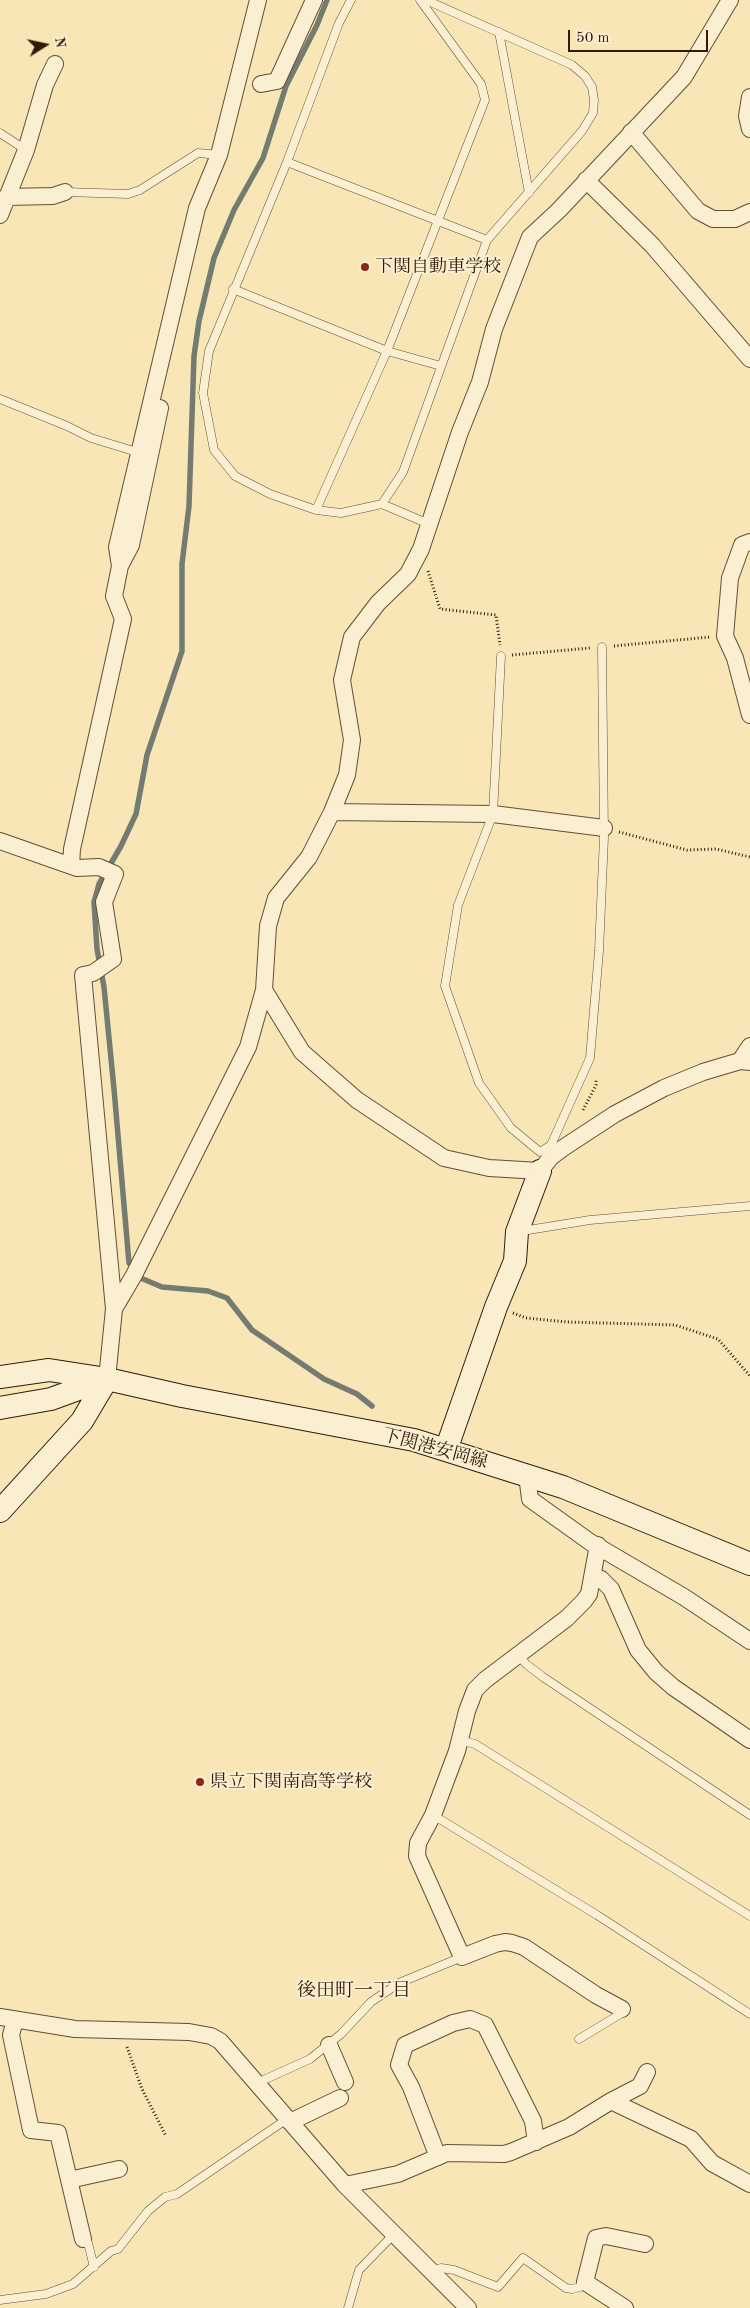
<!DOCTYPE html>
<html>
<head>
<meta charset="utf-8">
<style>
  body { margin:0 }
  #map { position:relative; width:750px; height:2308px; overflow:hidden; background:#f8e6b7; font-family:"Old Standard TT",serif }
  canvas { display:block }
  .north { position:absolute; left:20px; top:20px; width:50px; height:50px; -webkit-text-stroke:4px #faefd0; paint-order:stroke; rotate:80deg; font-size:14px; font-weight:700; line-height:20px; text-align:center; color:#321a09 }
  .north::after { content:''; display:block; margin:auto; width:18px; height:22px; background:#321a09; clip-path:polygon(50% 0,100% 100%,50% 72%,0 100%) }
  .scale { position:absolute; left:568px; top:30px; width:140px; height:22px; box-sizing:border-box; border:2px solid #321a09; border-top:0; padding-left:6px; font-size:15px; line-height:18px; white-space:nowrap; color:#321a09; -webkit-text-stroke:4px #faefd0; paint-order:stroke }
</style>
</head>
<body>
<div id="map">
<canvas width="750" height="2308"></canvas>
<div class="north">N</div>
<div class="scale">50 m</div>
</div>
<script>
const ctx = document.querySelector('canvas').getContext('2d');
ctx.lineJoin = 'round';
const toPath = rows => new Path2D(rows.map(r => 'M' + r).join(''));
function trace(path, color, width, dash) { ctx.strokeStyle = color; ctx.lineWidth = width; ctx.lineCap = dash ? 'butt' : 'round'; ctx.setLineDash(dash || []); ctx.stroke(path); }
function drawText(font, color, halo, rows, align = 'center') {
  ctx.font = font + ' "Old Standard TT","Noto Serif JP",serif'; ctx.lineWidth = 4; ctx.setLineDash([]); ctx.textBaseline = 'middle'; ctx.strokeStyle = halo; ctx.fillStyle = color; for (const [text, x, y, turn = 0] of rows) {
    ctx.save(); ctx.translate(x, y); ctx.rotate((+turn || 0) * Math.PI / 180); ctx.textAlign = isNaN(turn) ? turn : align; if (halo) ctx.strokeText(text, 0, 0); ctx.fillText(text, 0, 0); ctx.restore();
  }
}
trace(toPath([
  [129,1263,114,1089,104,987,97,949,94,902,99,884,121,846,136,814,147,755,182,651,182,564,189,506,194,356,199,321,214,258,234,210,263,158,286,86,317,25,327,0],
  [143,1279,162,1287,208,1291,227,1298,252,1330,324,1379,357,1394,372,1406]
]), '#747c72', 5.5);
const lane = toPath([
  [351,0,339,23,287,162,209,351,203,393,214,450,235,476,270,494,316,510,341,513,382,504,403,472,487,240,582,131,593,113,594,100,592,87,585,76,572,65,426,0],
  [499,32,529,193],
  [0,133,26,150],
  [287,162,487,240],
  [65,192,128,194,140,190,198,153,219,155],
  [233,289,387,351,441,366],
  [0,399,67,426,91,438,137,452],
  [382,504,429,524],
  [316,510,387,351,485,100,481,84,420,0],
  [501,656,493,814,458,905,445,986,479,1083,511,1128,540,1152,551,1145,590,1058,599,951,604,837,602,647],
  [522,1231,590,1220,750,1206],
  [518,1654,526,1664,543,1677,750,1815],
  [459,1740,475,1744,750,1916],
  [433,1815,597,1915,750,2014],
  [579,2039,622,2013,622,2010],
  [257,2083,310,2059,341,2034,371,2002,399,1983,462,1957],
  [83,2239,88,2243,94,2267],
  [432,2272,441,2268,454,2270,498,2287,523,2258,566,2288,572,2289,580,2287,585,2282],
  [0,2300,46,2294,73,2284,111,2251,118,2249,148,2211,165,2197,177,2194,287,2119],
  [348,2308,359,2270,394,2234]
]);
const street = toPath([
  [261,84,277,81,314,0],
  [750,97,747,116,750,129],
  [631,132,698,211,713,219,735,219,750,212],
  [586,180,652,245,750,359],
  [6,197,53,196,65,192],
  [0,215,26,150,45,85,55,64],
  [750,542,742,545,730,578,725,636,735,658,750,715],
  [120,566,131,545,160,408],
  [332,812,493,814,604,828],
  [0,841,77,868,99,867,115,874,104,902,113,959,93,973,83,975,114,1309,107,1379],
  [71,865,72,849,123,619,114,596,120,566,117,547,197,208,219,155,258,0],
  [264,990,302,1052,357,1100,444,1158,489,1168,540,1171,551,1157,563,1148,615,1114,664,1088,703,1072,740,1061,750,1062],
  [740,1061,750,1046],
  [114,1309,134,1275,248,1047,264,990,268,926,276,898,309,857,332,812,347,775,352,740,342,680,352,637,378,603,408,574,421,549,460,432,480,382,494,329,530,237,559,210,684,77,730,0],
  [527,1475,530,1499,590,1542,684,1597,750,1641],
  [598,1545,589,1594,584,1601,567,1618,485,1680,475,1690,467,1711,457,1751,433,1815,418,1843,417,1856,462,1957,495,1944,505,1942,512,1943,524,1947,596,1995,622,2009],
  [593,1576,601,1579,611,1589,638,1650,656,1672,673,1687,750,1740],
  [0,2017,75,2029,189,2032,211,2036,220,2041,345,2185,468,2308],
  [15,2020,11,2035,31,2130,58,2133,83,2239],
  [329,2045,345,2082],
  [611,2101,640,2086,647,2072],
  [290,2122,340,2098],
  [438,2157,411,2087,399,2065,405,2045,453,2023,470,2019,485,2025,533,2121,536,2142],
  [69,2180,119,2169],
  [345,2185,398,2174,447,2153,504,2154,511,2152,569,2127,611,2101,691,2139,712,2163,750,2184],
  [625,2308,585,2282,596,2238,606,2236,645,2244]
]);
const secondary = toPath([
  [0,1377,49,1370,107,1379,182,1396,414,1440,563,1487,750,1564],
  [0,1408,51,1399,103,1380],
  [446,1450,496,1307,515,1261,517,1232,540,1171],
  [0,1511,82,1421,107,1379]
]);
trace(lane, '#644d34', 9);
trace(street, '#644d34', 18);
trace(secondary, '#321a09', 24);
trace(toPath([
  [428,571,440,609,496,615,500,645],
  [614,646,710,637],
  [512,655,590,648],
  [619,832,687,850,716,849,750,857],
  [583,1110,596,1085,596,1079],
  [513,1313,526,1318,567,1322,675,1325,718,1339,750,1376],
  [127,2047,142,2089,166,2136]
]), '#321a09', 3, [1, 2.5]);
trace(lane, '#faefd0', 8);
trace(street, '#faefd0', 16);
trace(secondary, '#faefd0', 22);
for (const [x, y, r, color] of [
  [365,267,5,"#8f2418"],
  [200,1782,5,"#8f2418"]
]) { const dot = new Path2D(); dot.arc(x, y, r, 0, 2 * Math.PI); ctx.fillStyle = color; ctx.fill(dot); trace(dot, '#faefd0', 2); }
drawText('18px', '#321a09', '#faefd0', [
  ["下関自動車学校",375,267],
  ["県立下関南高等学校",210,1782]
], 'left');
drawText('18px', '#321a09', '#faefd0', [
  ["下関港安岡線",435,1449,15]
]);
drawText('19px', '#321a09', '#faefd0', [
  ["後田町一丁目",354,1991]
]);
</script>
</body>
</html>
